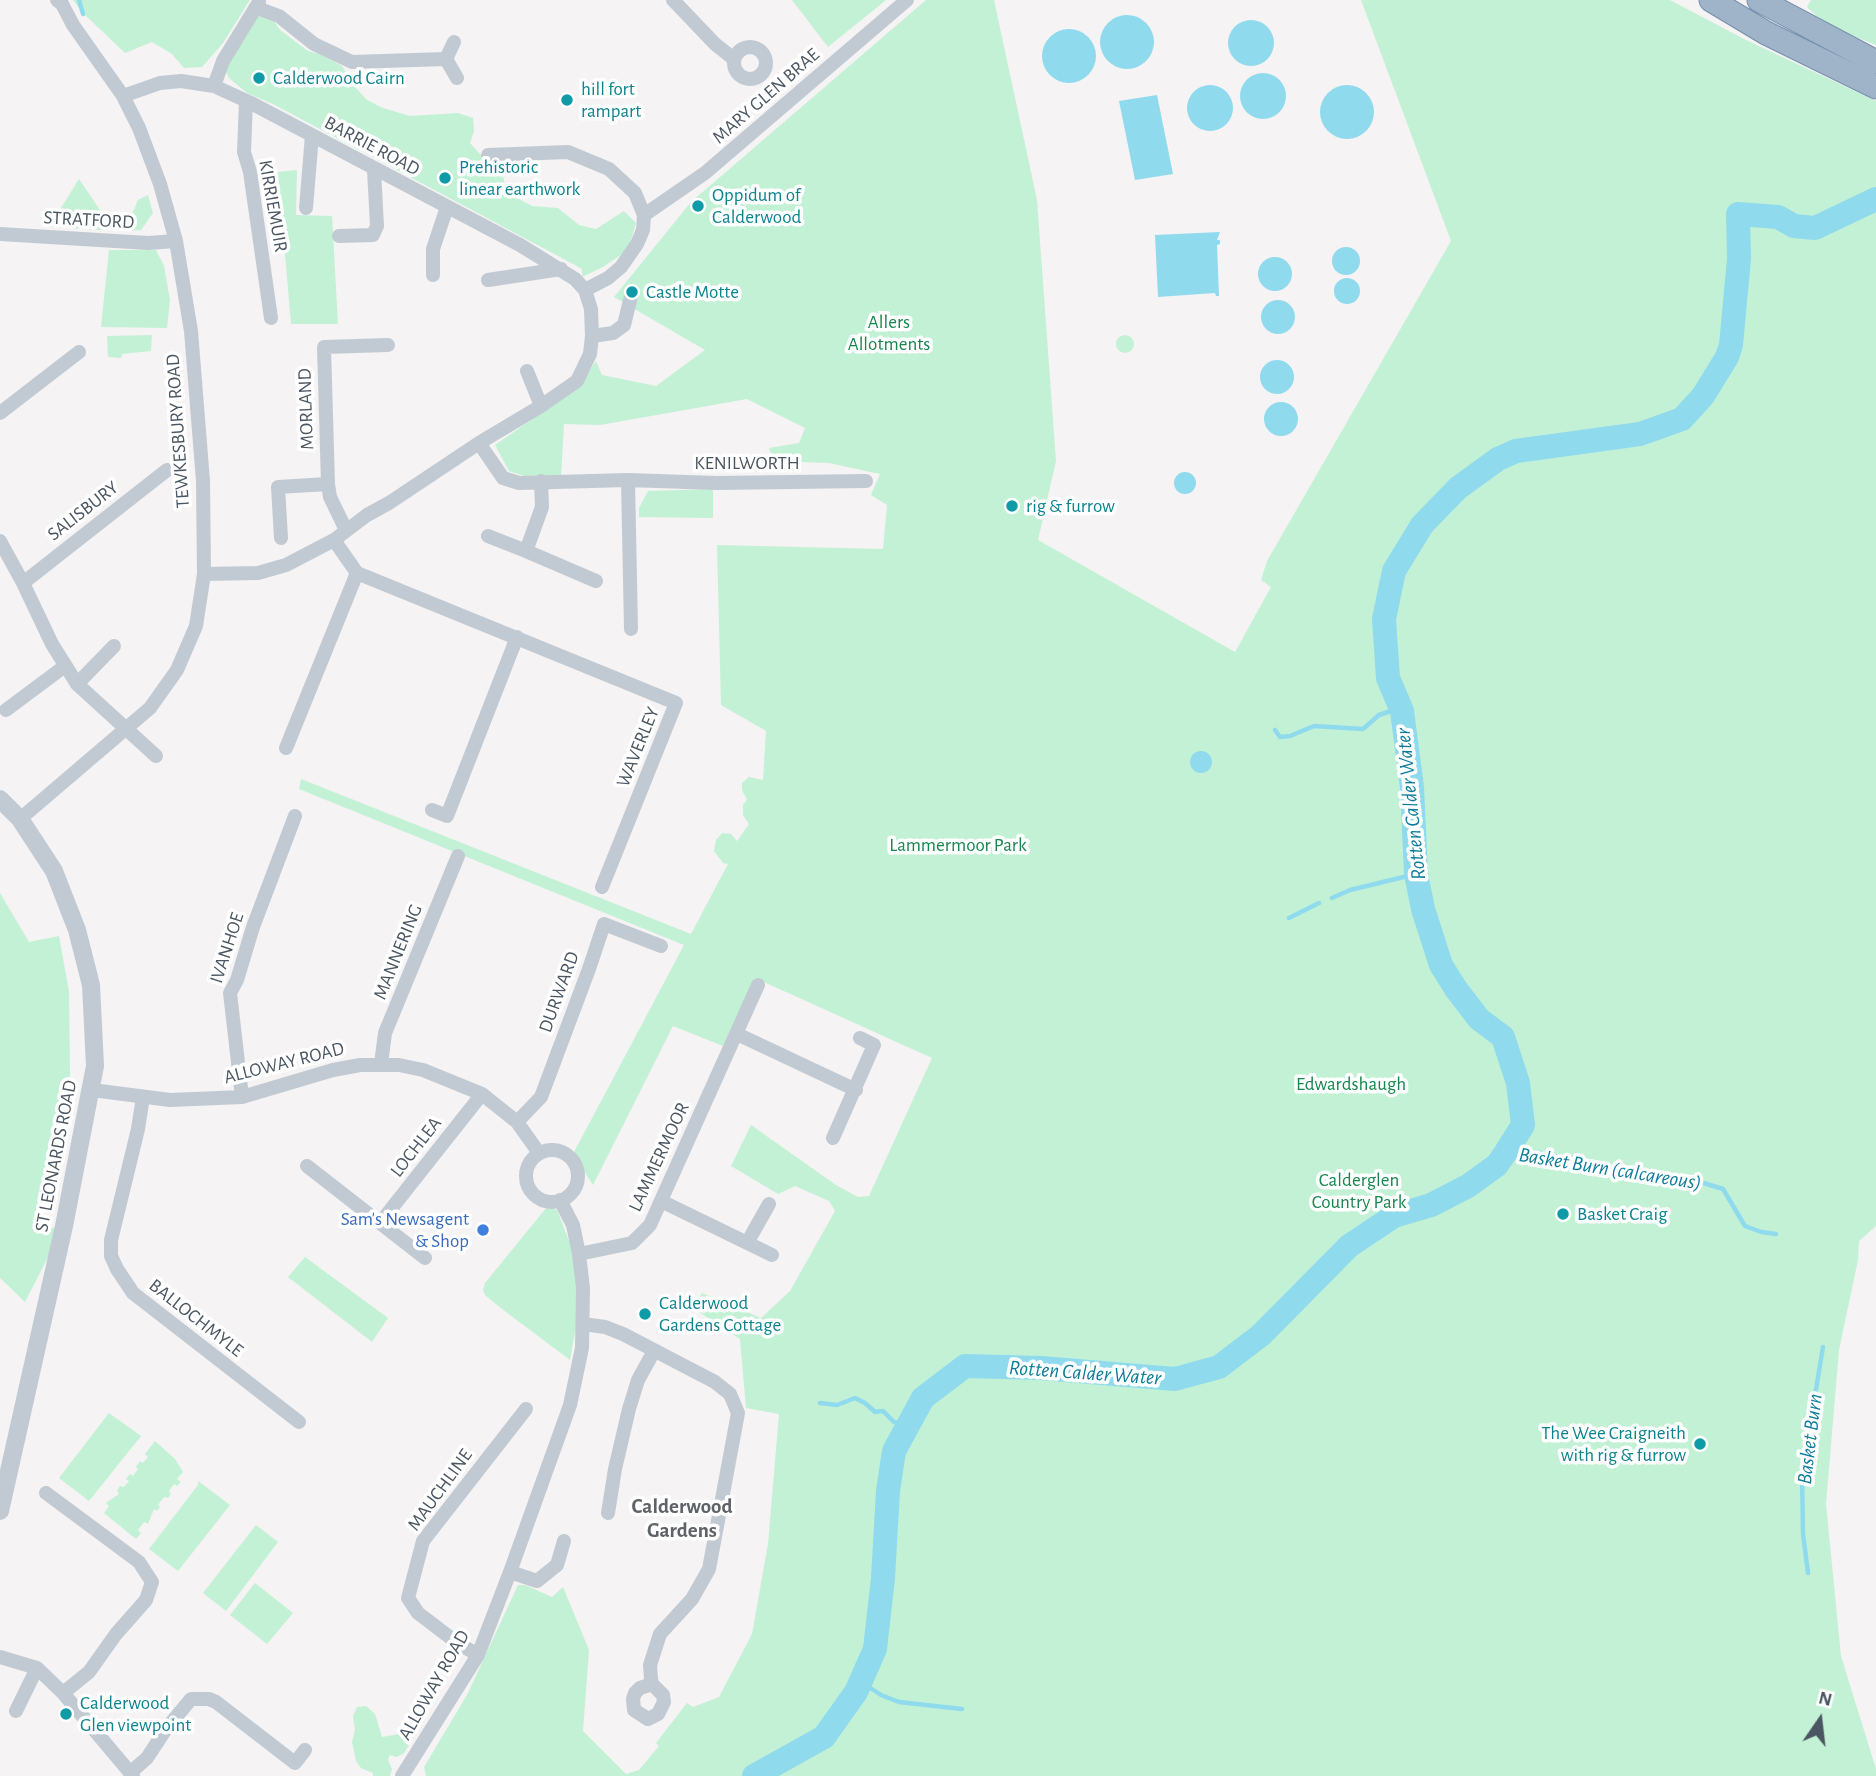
<!DOCTYPE html>
<html>
<head>
<meta charset="utf-8">
<style>
  body { margin:0 }
  #map { position:relative; width:1876px; height:1776px; overflow:hidden; background:#f5f3f3; font-family:"Alegreya Sans",sans-serif }
  canvas { display:block }
  .north { position:absolute; left:1785px; top:1685px; width:70px; height:70px; -webkit-text-stroke:5px #fff; paint-order:stroke; rotate:14deg; font-size:19px; font-weight:700; line-height:28px; text-align:center; color:#4a5661 }
  .north::after { content:''; display:block; margin:auto; width:24px; height:32px; background:#4a5661; clip-path:polygon(50% 0,100% 100%,50% 72%,0 100%) }
</style>
</head>
<body>
<div id="map">
<canvas width="1876" height="1776"></canvas>
<div class="north">N</div>
</div>
<script>
const ctx = document.querySelector('canvas').getContext('2d');
ctx.lineJoin = 'round';
function fill(path, color) { ctx.fillStyle = color; ctx.fill(path, 'evenodd'); }
const toPath = rows => new Path2D(rows.map(r => 'M' + r).join(''));
function trace(path, color, width, dash) { ctx.strokeStyle = color; ctx.lineWidth = width; ctx.lineCap = dash ? 'butt' : 'round'; ctx.setLineDash(dash || []); ctx.stroke(path); }
function drawText(font, color, halo, rows, align = 'center') {
  ctx.font = font + ' "Alegreya Sans",sans-serif'; ctx.lineWidth = 7; ctx.setLineDash([]); ctx.textBaseline = 'middle'; ctx.strokeStyle = halo; ctx.fillStyle = color; for (const [text, x, y, turn = 0] of rows) {
    ctx.save(); ctx.translate(x, y); ctx.rotate((+turn || 0) * Math.PI / 180); ctx.textAlign = isNaN(turn) ? turn : align; if (halo) ctx.strokeText(text, 0, 0); ctx.fillText(text, 0, 0); ctx.restore();
  }
}
fill(toPath([
  [73,0,250,0,223,43,202,67,184,68,172,54,152,42,125,53,84,14],
  [792,0,886,0,828,47],
  [926,0,994,0,1037,200,1056,461,1038,540,1235,652,1271,587,1261,580,1267,561,1451,241,1361,0,1670,0,1744,39,1876,101,1876,1226,1859,1241,1858,1260,1839,1350,1826,1504,1841,1656,1876,1769,1876,1776,426,1776,424,1767,467,1695,518,1585,525,1585,552,1597,563,1587,589,1650,583,1731,626,1774,639,1770,659,1746,656,1743,687,1703,693,1707,719,1697,752,1634,768,1544,779,1414,746,1408,740,1339,693,1308,702,1293,761,1318,790,1291,835,1211,829,1201,795,1186,778,1194,731,1166,751,1125,836,1185,858,1197,869,1196,932,1058,755,978,723,1046,673,1026,593,1185,573,1154,684,945,299,789,301,779,691,934,728,864,723,863,714,851,716,840,722,833,731,834,737,841,749,824,743,815,743,805,747,800,742,790,742,783,749,777,763,780,766,731,721,705,717,545,883,549,887,505,871,495,880,474,829,463,774,461,769,448,799,443,805,428,747,399,600,425,564,424,561,476,524,476,509,471,495,445,554,404,584,379,596,361,602,375,656,386,705,350,614,297,691,202],
  [1811,0,1876,0,1876,45,1826,25,1807,7],
  [258,12,274,21,280,30,308,51,322,55,342,66,355,87,367,100,383,108,410,116,458,113,473,118,474,131,470,143,480,154,493,160,504,179,504,191,532,206,558,208,579,225,596,229,624,211,636,223,628,250,603,267,582,277,582,269,575,265,273,104,247,93,229,78,222,64],
  [297,170,296,215,332,216,338,324,291,324,278,172],
  [79,179,108,222,103,230,52,227,54,219],
  [148,195,153,213,141,230,128,231,126,219,134,210,138,200],
  [109,250,156,250,164,266,170,300,167,328,101,327],
  [152,335,151,351,122,354,121,358,108,357,107,336],
  '1116 344a9 9 0 1 1 18 0a9 9 0 1 1-18 0Z',
  [713,489,713,518,639,517,639,508,648,491],
  [0,893,29,942,59,936,69,992,70,1075,34,1231,64,1226,25,1302,0,1278],
  [547,1207,557,1210,573,1251,576,1274,577,1321,570,1360,502,1309,485,1295,483,1290,485,1283],
  [305,1257,388,1318,372,1342,288,1277],
  [109,1413,141,1436,89,1501,59,1478],
  [155,1441,175,1459,183,1472,177,1479,181,1482,177,1486,174,1484,169,1491,171,1494,168,1498,164,1497,158,1505,160,1507,157,1511,154,1509,148,1524,144,1522,138,1530,141,1533,136,1539,104,1513,109,1506,106,1503,119,1494,117,1491,120,1486,124,1487,129,1481,126,1479,130,1474,133,1476,138,1469,136,1467,140,1461,143,1463,148,1457,145,1454],
  [198,1481,230,1505,178,1571,149,1549,198,1485],
  [256,1525,278,1542,226,1611,203,1593],
  [255,1583,293,1613,267,1644,230,1615],
  [366,1706,375,1714,382,1737,399,1734,409,1745,404,1753,397,1757,390,1755,388,1760,392,1769,390,1776,373,1776,373,1773,361,1768,356,1761,352,1742,355,1730,353,1716,357,1707]
]), '#c3f1d5');
fill(toPath([
  '1100 42a27 27 0 1 1 54 0a27 27 0 1 1-54 0Z',
  '1228 43a23 23 0 1 1 46 0a23 23 0 1 1-46 0Z',
  '1042 56a27 27 0 1 1 54 0a27 27 0 1 1-54 0Z',
  '1240 96a23 23 0 1 1 46 0a23 23 0 1 1-46 0Z',
  '1187 108a23 23 0 1 1 46 0a23 23 0 1 1-46 0Z',
  '1320 112a27 27 0 1 1 54 0a27 27 0 1 1-54 0Z',
  [1157,95,1173,174,1135,180,1119,101],
  [1220,232,1217,240,1220,240,1220,244,1217,245,1219,296,1216,296,1215,293,1158,297,1155,235],
  '1332 261a14 14 0 1 1 28 0a14 14 0 1 1-28 0Z',
  '1258 274a17 17 0 1 1 34 0a17 17 0 1 1-34 0Z',
  '1334 291a13 13 0 1 1 26 0a13 13 0 1 1-26 0Z',
  '1261 317a17 17 0 1 1 34 0a17 17 0 1 1-34 0Z',
  '1260 377a17 17 0 1 1 34 0a17 17 0 1 1-34 0Z',
  '1264 419a17 17 0 1 1 34 0a17 17 0 1 1-34 0Z',
  '1174 483a11 11 0 1 1 22 0a11 11 0 1 1-22 0Z',
  '1190 762a11 11 0 1 1 22 0a11 11 0 1 1-22 0Z'
]), '#90daee');
trace(toPath([
  [79,0,83,14],
  [1275,730,1280,737,1290,736,1314,726,1363,729,1379,715,1400,708],
  [1332,898,1350,890,1416,874],
  [1289,918,1319,903],
  [1506,1152,1535,1152,1586,1163,1605,1165,1632,1177,1677,1177,1694,1180,1723,1189,1745,1226,1761,1232,1776,1234],
  [820,1403,837,1405,855,1398,865,1403,875,1412,883,1411,894,1422,908,1425],
  [1808,1573,1803,1534,1802,1474,1823,1347],
  [860,1681,881,1695,899,1702,962,1709]
]), '#90daee', 4.5);
trace(toPath([
  [754,1776,824,1737,856,1692,875,1649,883,1578,888,1491,894,1451,923,1398,965,1366,1041,1368,1175,1379,1219,1367,1261,1335,1349,1246,1394,1216,1431,1205,1468,1186,1497,1165,1506,1152,1523,1125,1518,1083,1503,1037,1479,1019,1456,989,1441,965,1423,909,1416,874,1412,787,1402,711,1388,678,1384,619,1394,571,1422,525,1458,488,1498,459,1516,451,1640,434,1682,419,1703,396,1727,357,1731,345,1739,259,1738,214,1778,217,1794,226,1815,228,1876,199]
]), '#90daee', 24);
const trunk = toPath([
  [1711,0,1766,33,1876,87],
  [1759,0,1876,62]
]);
trace(trunk, '#7690ad', 25);
trace(toPath([
  [673,0,715,44,734,59],
  [257,8,279,16,314,44,352,62,446,59],
  [454,42,446,59,457,78],
  '734 63a16 16 0 1 1 32 0a16 16 0 1 1-32 0Z',
  [214,86,223,61,259,2],
  [123,96,160,83,181,81,214,86,251,103,520,245,575,279,585,290,591,309,592,336],
  [246,101,244,152,250,172,271,318],
  [488,155,568,152,609,169,635,193,644,215,643,230,637,244,621,267,608,278,585,290],
  [306,208,312,135],
  [644,215,705,173,907,0],
  [0,234,148,243,176,241],
  [339,236,373,235,377,226,374,170],
  [433,275,433,249,447,207],
  [488,280,561,269],
  [527,371,541,406],
  [0,413,79,352],
  [479,443,503,478,519,483,628,480,716,483,866,481],
  [628,480,631,629],
  [541,481,542,507,526,551,596,581],
  [346,530,330,497,328,484,324,347,388,345],
  [488,536,526,551],
  [281,538,278,487,328,484],
  [334,540,357,573,676,703,602,887],
  [0,541,23,583,52,644,77,684,156,756],
  [204,574,258,573,286,565,334,540,367,515,389,503,479,443,541,406,577,381,590,354,592,336,613,333,624,325,632,292],
  [23,583,167,470],
  [77,684,114,646],
  [6,710,65,666],
  [286,748,357,573],
  [432,810,447,816,517,637],
  [20,819,150,708,177,670,196,626,204,574,203,481,191,331,176,241,160,184,139,128,123,96,73,25,62,4,57,0],
  [737,1034,856,1090],
  [381,1064,385,1033,458,856],
  [92,1090,170,1100,242,1097,333,1070,360,1065,399,1065,423,1070,482,1094,517,1122,539,1153],
  [143,1097,138,1129,111,1240,111,1256,117,1269,133,1293,299,1422],
  [242,1097,230,993,237,980,253,927,295,816],
  [517,1122,541,1097,589,969,604,924,661,946],
  [833,1138,874,1045,860,1038],
  '526 1176a26 26 0 1 1 52 0a26 26 0 1 1-52 0Z',
  [307,1166,425,1258],
  [661,1201,772,1255],
  [380,1223,482,1094],
  [747,1243,769,1204],
  [579,1254,632,1243,650,1225,758,985],
  [583,1324,605,1327,623,1334,715,1382,730,1394,738,1413,709,1569,692,1599,660,1634,650,1665,651,1679,652,1684,663,1695,664,1702,658,1714,648,1719,634,1710,633,1699,635,1693,640,1688,652,1684],
  [46,1493,139,1562,152,1582,146,1600,116,1634,89,1672,63,1693],
  [608,1513,615,1469,629,1409,638,1380,654,1351],
  [510,1572,570,1405,582,1348,583,1288,579,1254,573,1225,560,1200],
  [478,1655,456,1642,418,1613,408,1598,423,1541,526,1409],
  [0,1657,37,1668,16,1711],
  [37,1668,63,1693,133,1776],
  [131,1772,147,1758,166,1729,191,1699,209,1699,216,1702,295,1763,305,1750],
  [402,1776,478,1655,510,1572,537,1581,557,1565,564,1541]
]), '#c1cad2', 14);
trace(toPath([
  [0,799,20,819,54,871,77,930,91,985,95,1066,64,1226,0,1511]
]), '#c1cad2', 18);
trace(trunk, '#9fb4c9', 23);
for (const [x, y, r, color] of [
  [259,78,7,"#0f9aa8"],
  [567,100,7,"#0f9aa8"],
  [445,178,7,"#0f9aa8"],
  [698,206,7,"#0f9aa8"],
  [632,292,7,"#0f9aa8"],
  [1012,506,7,"#0f9aa8"],
  [1563,1214,7,"#0f9aa8"],
  [483,1230,7,"#3f7fe0"],
  [645,1314,7,"#0f9aa8"],
  [1700,1444,7,"#0f9aa8"],
  [66,1714,7,"#0f9aa8"]
]) { const dot = new Path2D(); dot.arc(x, y, r, 0, 2 * Math.PI); ctx.fillStyle = color; ctx.fill(dot); trace(dot, '#fff', 2.5); }
drawText('19px', '#0d838f', '#fff', [
  ["Calderwood Cairn",273,78],
  ["hill fort",581,89],
  ["rampart",581,111],
  ["Prehistoric",459,167],
  ["linear earthwork",459,189],
  ["Oppidum of",712,195],
  ["Calderwood",712,217],
  ["Castle Motte",646,292],
  ["rig & furrow",1026,506],
  ["Basket Craig",1577,1214],
  ["Calderwood",659,1303],
  ["Gardens Cottage",659,1325],
  ["The Wee Craigneith",1686,1433,"right"],
  ["with rig & furrow",1686,1455,"right"],
  ["Calderwood",80,1703],
  ["Glen viewpoint",80,1725]
], 'left');
drawText('19px', '#4a5661', '#fff', [
  ["MARY GLEN BRAE",766,96,-41],
  ["BARRIE ROAD",372,146,28],
  ["KIRRIEMUIR",273,206,80],
  ["STRATFORD",89,220,3],
  ["MORLAND",306,409,-92],
  ["TEWKESBURY ROAD",178,431,-94],
  ["KENILWORTH",747,463],
  ["SALISBURY",83,511,-38],
  ["WAVERLEY",638,747,-68],
  ["IVANHOE",227,948,-72],
  ["MANNERING",398,952,-68],
  ["DURWARD",559,992,-70],
  ["ALLOWAY ROAD",284,1063,-14],
  ["LOCHLEA",416,1147,-52],
  ["ST LEONARDS ROAD",56,1156,-79],
  ["LAMMERMOOR",659,1157,-65],
  ["BALLOCHMYLE",196,1318,38],
  ["MAUCHLINE",440,1490,-54],
  ["ALLOWAY ROAD",434,1685,-60]
]);
drawText('19px', '#17864f', '#fff', [
  ["Allers",889,322],
  ["Allotments",889,344],
  ["Lammermoor Park",958,845],
  ["Edwardshaugh",1351,1084],
  ["Calderglen",1359,1180],
  ["Country Park",1359,1202]
]);
drawText('19px', '#366cbe', '#fff', [
  ["Sam's Newsagent",469,1219],
  ["& Shop",469,1241]
], 'right');
drawText('italic 21px', '#0c7c9b', '#fff', [
  ["Rotten Calder Water",1411,804,-96],
  ["Basket Burn (calcareous)",1610,1169,9],
  ["Rotten Calder Water",1085,1373,4],
  ["Basket Burn",1810,1439,-83]
]);
drawText('bold 21px', '#5f6368', '#fff', [
  ["Calderwood",682,1507],
  ["Gardens",682,1531]
]);
</script>
</body>
</html>
